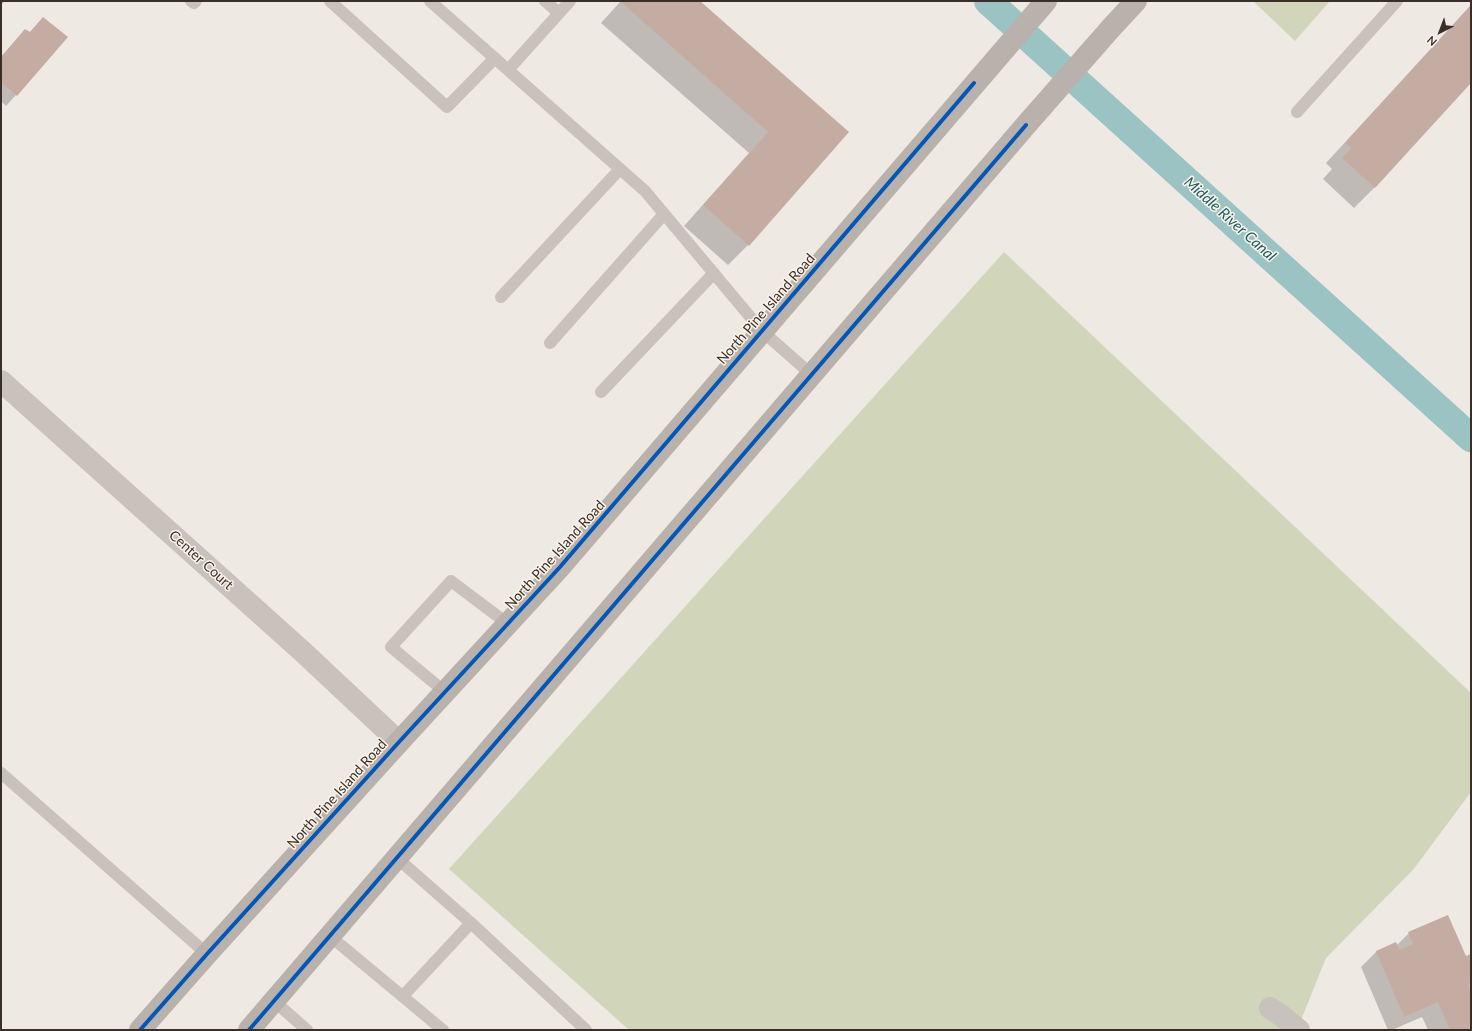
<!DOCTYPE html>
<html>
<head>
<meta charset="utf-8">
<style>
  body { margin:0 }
  #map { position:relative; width:1472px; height:1031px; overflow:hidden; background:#efe9e3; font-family:Lato,sans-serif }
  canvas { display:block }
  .frame { position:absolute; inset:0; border:2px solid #3a2e28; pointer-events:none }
  .north { position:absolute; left:1420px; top:12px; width:40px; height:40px; -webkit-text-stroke:3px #fcf4ea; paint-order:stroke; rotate:222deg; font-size:11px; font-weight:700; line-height:16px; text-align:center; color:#3a2e28 }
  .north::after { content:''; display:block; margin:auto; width:14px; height:18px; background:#3a2e28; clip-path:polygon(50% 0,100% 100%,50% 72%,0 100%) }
</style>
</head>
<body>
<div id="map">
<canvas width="1472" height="1031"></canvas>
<div class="frame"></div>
<div class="north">N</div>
</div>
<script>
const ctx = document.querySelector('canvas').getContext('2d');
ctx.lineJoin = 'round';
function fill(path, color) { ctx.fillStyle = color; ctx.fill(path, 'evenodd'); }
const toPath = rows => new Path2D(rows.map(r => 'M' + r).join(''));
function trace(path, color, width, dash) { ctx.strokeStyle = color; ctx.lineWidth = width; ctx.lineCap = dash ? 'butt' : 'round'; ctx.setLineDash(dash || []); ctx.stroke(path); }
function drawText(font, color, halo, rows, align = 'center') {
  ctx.font = font + ' Lato,sans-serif'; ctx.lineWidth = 3; ctx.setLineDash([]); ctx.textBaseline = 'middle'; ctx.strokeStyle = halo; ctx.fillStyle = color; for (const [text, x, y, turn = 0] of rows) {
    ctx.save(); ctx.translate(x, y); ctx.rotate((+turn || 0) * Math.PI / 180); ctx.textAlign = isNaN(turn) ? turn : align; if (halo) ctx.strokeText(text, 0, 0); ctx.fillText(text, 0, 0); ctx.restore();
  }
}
fill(toPath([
  [1253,1,1330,1,1295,41],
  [1004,252,1471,693,1471,792,1413,870,1326,958,1297,1030,629,1030,449,869]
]), '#d1d6bb');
fill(toPath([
  [1,1,5,1,1,5],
  [621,1,699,1,848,132,748,245,728,265,684,226,749,153,601,23],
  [1471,5,1471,81,1374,188,1354,208,1323,179,1332,169,1326,163],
  [43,18,16,95,6,106,1,101,1,57,25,30,29,33],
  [1409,933,1465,957,1471,955,1471,1030,1428,1030,1422,1017,1392,1030,1388,1030,1361,967,1376,952,1395,943,1396,946]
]), '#0003');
trace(toPath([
  [988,1,1471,438]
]), '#9cc3c3', 28);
fill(toPath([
  [622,1,700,1,849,132,749,246,703,205,768,132,621,2],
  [1471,5,1471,83,1375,188,1342,158,1351,148,1345,143],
  [43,17,68,37,17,96,1,82,1,57,25,29,30,32],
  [1448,915,1466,956,1471,954,1471,983,1468,984,1471,991,1471,1030,1450,1030,1438,1002,1404,1017,1376,951,1396,942,1400,950,1413,944,1408,932]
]), '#c4aca3');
trace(toPath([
  [191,1,194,3,196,1],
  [330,1,447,107,495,58],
  [430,1,645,191,762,331,812,375],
  [545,1,559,13],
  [508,70,570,1],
  [1297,112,1397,1],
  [501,297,620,169],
  [550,343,664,214],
  [601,392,714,273],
  [445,692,391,647,451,581,508,624],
  [1,773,207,954],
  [397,858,471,923],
  [330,936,443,1030],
  [403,996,471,923,586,1030],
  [274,1001,307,1030]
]), '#c9c1bb', 12);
trace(toPath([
  [1,381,303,652,399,742],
  [1270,1008,1282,1016,1299,1030]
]), '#c9c1bb', 22);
trace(toPath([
  [140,1030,207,954,399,742,560,567,1046,1],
  [249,1030,1026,125,1111,28,1136,1]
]), '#b9b1ab', 22);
trace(toPath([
  [140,1030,207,954,399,742,560,567,974,83],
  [249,1030,1026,125]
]), '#0057b8', 4);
drawText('14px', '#3a2e28', '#fcf4ea', [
  ["North Pine Island Road",766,309,-49],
  ["North Pine Island Road",555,555,-48],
  ["Center Court",201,560,42],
  ["North Pine Island Road",337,794,-48]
]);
drawText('italic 15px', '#195c61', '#fcf4ea', [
  ["Middle River Canal",1230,219,42]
]);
</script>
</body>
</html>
